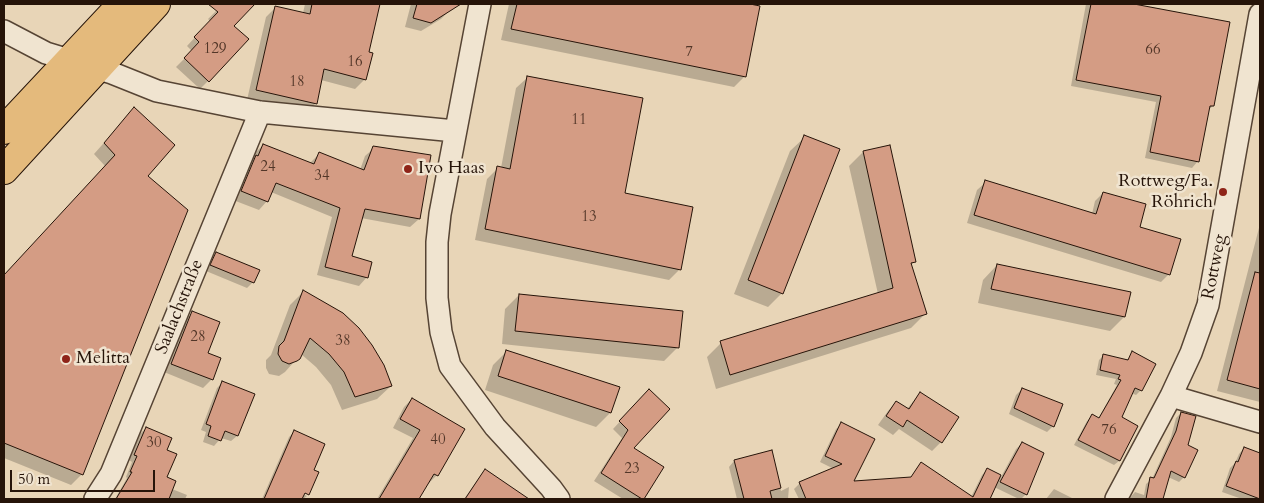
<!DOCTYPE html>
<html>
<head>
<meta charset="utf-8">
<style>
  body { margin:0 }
  #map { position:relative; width:1264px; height:503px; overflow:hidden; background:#e8d5b7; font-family:Cardo,serif }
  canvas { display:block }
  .frame { position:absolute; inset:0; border:5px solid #261409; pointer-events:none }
  .scale { position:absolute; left:10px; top:470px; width:145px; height:22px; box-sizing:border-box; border:2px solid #261409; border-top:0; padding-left:6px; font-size:15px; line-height:18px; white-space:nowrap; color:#261409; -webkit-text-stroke:4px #f0e4d0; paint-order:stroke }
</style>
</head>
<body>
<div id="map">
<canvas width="1264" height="503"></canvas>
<div class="frame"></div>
<div class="scale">50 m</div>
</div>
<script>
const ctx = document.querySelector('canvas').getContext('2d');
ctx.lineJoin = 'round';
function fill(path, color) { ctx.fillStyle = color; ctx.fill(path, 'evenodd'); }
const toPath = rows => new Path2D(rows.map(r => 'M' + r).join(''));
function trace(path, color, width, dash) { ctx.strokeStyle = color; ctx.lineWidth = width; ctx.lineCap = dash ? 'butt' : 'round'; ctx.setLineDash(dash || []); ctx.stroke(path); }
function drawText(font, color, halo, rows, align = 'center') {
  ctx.font = font + ' Cardo,serif'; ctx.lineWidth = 5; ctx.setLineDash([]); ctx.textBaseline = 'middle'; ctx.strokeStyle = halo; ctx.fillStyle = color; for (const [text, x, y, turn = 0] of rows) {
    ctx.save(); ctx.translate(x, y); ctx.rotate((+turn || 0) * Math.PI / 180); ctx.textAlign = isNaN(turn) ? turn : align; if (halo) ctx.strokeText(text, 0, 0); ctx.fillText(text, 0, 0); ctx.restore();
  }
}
fill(toPath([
  [223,4,245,4,249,8,232,26,208,81,200,89,176,67,192,51,187,46,210,21,208,19],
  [305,4,379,4,367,53,365,79,355,89,321,80,316,103,306,113,247,100,266,17,276,7,303,13],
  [411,4,451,4,450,10,441,19,421,31,405,27],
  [509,4,756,4,745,76,734,87,501,40],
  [1086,4,1128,4,1229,23,1213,106,1208,110,1198,161,1192,168,1145,158,1156,102,1071,86],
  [527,78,624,194,680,269,669,280,475,240,487,179,498,168,501,168,516,88],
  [134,109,147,176,82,474,71,485,4,458,4,276,105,166,94,154],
  [805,137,782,293,768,307,734,294,790,151],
  [263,145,310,163,319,154,360,170,365,156,374,148,429,156,419,219,410,227,361,218,351,257,367,277,359,286,317,275,332,217,271,192,267,201,259,210,233,200,248,165,252,160,255,153],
  [863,152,915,261,910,266,925,314,911,328,716,389,707,357,721,343,878,294,849,166],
  [986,182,1092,214,1095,201,1103,193,1138,228,1169,274,1161,282,967,223,977,190],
  [1260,224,1260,402,1217,391],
  [216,253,253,282,247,288,206,271,210,259],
  [997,265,1129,293,1124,317,1110,331,978,303,983,280],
  [303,292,391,386,377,399,342,410,331,385,316,367,301,354,285,372,279,376,269,374,266,368,266,360,271,355,290,305],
  [519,295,678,347,664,361,502,344,505,309],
  [192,313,206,353,212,379,203,388,164,372,184,321],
  [507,351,610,413,596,427,485,390,493,365],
  [1133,353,1141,390,1136,395,1131,393,1121,418,1137,426,1119,461,1114,465,1074,445,1087,421,1092,416,1098,419,1117,385,1114,384,1116,379,1096,375,1099,360,1103,356,1126,361],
  [223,382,253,394,237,436,231,441,221,438,214,446,203,442,206,432,201,430,217,388],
  [1022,389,1053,426,1047,432,1009,414,1016,395],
  [920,393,957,418,941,442,932,451,899,429,893,435,878,425,888,411,896,402,907,409],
  [642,398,632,449,662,468,642,499,623,499,594,481,622,438,613,429],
  [412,399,437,475,429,483,428,482,417,499,377,499,413,438,393,428,404,407],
  [1181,413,1187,446,1184,477,1179,482,1168,477,1161,499,1129,499,1135,492,1144,495,1146,484,1152,479,1171,437,1176,418],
  [842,424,852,483,910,479,922,464,971,497,982,475,987,470,1001,477,1016,449,1022,443,1026,494,1021,499,1019,499,994,487,988,499,799,499,794,489,800,483,834,469,820,462,836,429],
  [146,428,166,451,166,478,172,489,187,495,185,499,115,499,127,478,126,477,132,462,129,460,140,434],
  [294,432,312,470,308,494,299,492,307,496,303,499,262,499,289,437],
  [1244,448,1260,454,1260,499,1242,499,1222,492,1230,468,1235,463,1239,454],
  [771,452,781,491,789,487,788,499,737,499,729,467,734,461],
  [485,470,519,494,515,499,464,499],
  [1054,489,1074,499,1046,499]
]), '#0003');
const building = toPath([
  [208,4,255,4,234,26,249,39,209,82,184,58,199,42,194,37,218,12,208,4],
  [312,4,380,4,369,52,373,53,366,80,324,69,317,104,256,90,275,6,310,14,312,4],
  [417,4,461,4,431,23,413,18,417,4],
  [517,4,750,4,760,6,746,77,511,29,517,4],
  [1091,4,1134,4,1230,22,1214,106,1210,106,1199,162,1150,152,1161,96,1076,80,1091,4],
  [527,76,643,98,625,193,693,207,681,270,485,229,497,166,510,169,527,76],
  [134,107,175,145,148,176,188,210,83,475,4,443,4,275,115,155,104,143,134,107],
  [804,135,840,149,783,294,748,280,804,135],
  [263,144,314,164,319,152,364,170,373,146,431,155,420,219,365,209,352,256,372,262,368,278,325,267,340,208,276,183,268,202,241,191,256,155,258,156,263,144],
  [890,145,916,262,911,263,927,314,730,375,720,341,893,288,863,151,890,145],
  [985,180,1096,214,1103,192,1146,204,1140,227,1181,239,1170,275,974,215,985,180],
  [216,252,260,270,254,283,210,265,216,252],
  [997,264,1131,292,1125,317,991,289,997,264],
  [1255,272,1260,273,1260,389,1227,380,1255,272],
  [303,290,343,313,359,328,372,345,384,365,392,386,355,397,344,372,329,354,310,338,300,359,297,361,289,364,282,361,278,354,279,346,284,341,303,290],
  [519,294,683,311,679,348,515,331,519,294],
  [192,311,220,322,208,353,221,358,213,380,171,364,192,311],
  [506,350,620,387,611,413,498,376,506,350],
  [1132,351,1156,364,1142,391,1135,388,1122,417,1138,426,1120,461,1078,440,1092,414,1099,418,1121,380,1118,379,1120,375,1100,370,1103,354,1128,360,1132,351],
  [222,381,255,394,238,436,225,431,221,441,208,436,211,426,206,424,222,381],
  [1022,388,1063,404,1054,427,1014,408,1022,388],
  [649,389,670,409,634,448,664,467,644,499,642,499,601,473,628,430,619,421,649,389],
  [920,392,959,417,942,443,907,420,903,427,886,416,896,401,909,409,920,392],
  [412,398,465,429,438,476,434,474,419,499,379,499,420,430,400,419,412,398],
  [1181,412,1196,416,1188,445,1198,450,1185,478,1171,471,1163,499,1146,499,1150,477,1154,478,1176,431,1181,412],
  [841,422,875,439,854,481,911,477,921,462,973,497,987,468,1001,475,990,499,806,499,799,482,842,464,825,456,841,422],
  [146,427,172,438,167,450,177,454,167,477,176,481,169,499,116,499,132,472,130,472,137,456,134,455,146,427],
  [294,430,325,444,314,470,319,472,309,495,305,493,302,499,264,499,294,430],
  [1022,442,1044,453,1027,495,1000,482,1022,442],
  [1244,447,1260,453,1260,499,1226,486,1236,461,1238,462,1244,447],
  [772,450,781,488,770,491,772,499,744,499,734,460,772,450],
  [485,469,529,499,465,499,485,469]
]);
fill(building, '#d49c84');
trace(building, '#261409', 1);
const street = toPath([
  [480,4,440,214,437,242,437,298,441,332,450,366,495,427,551,488,559,499],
  [4,31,46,53,112,73,157,91,260,112,455,131],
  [1171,396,1260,422],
  [95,499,111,474,260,112],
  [1116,499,1171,396,1191,353,1208,305,1260,14]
]);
const primary = toPath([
  [4,130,122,4],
  [4,170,156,4]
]);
trace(street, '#564434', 24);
trace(primary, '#261409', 30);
trace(street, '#f0e4d0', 21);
trace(primary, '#e4ba7c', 28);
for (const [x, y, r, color] of [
  [408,169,5,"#8f2418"],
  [1223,192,5,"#8f2418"],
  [66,359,5,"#8f2418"]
]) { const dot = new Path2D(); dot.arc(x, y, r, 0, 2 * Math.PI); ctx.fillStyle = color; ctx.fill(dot); trace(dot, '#f0e4d0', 2); }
drawText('15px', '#523628', null, [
  ["129",215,50],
  ["66",1153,51],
  ["7",689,53],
  ["16",355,63],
  ["18",297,83],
  ["11",579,121],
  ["24",268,168],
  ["34",322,177],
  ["13",589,218],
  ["28",198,338],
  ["38",343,342],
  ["76",1109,431],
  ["40",438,441],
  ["30",154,444],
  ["23",632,470]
]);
drawText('18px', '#261409', '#f0e4d0', [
  ["Ivo Haas",418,169],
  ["Rottweg/Fa.",1213,182,"right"],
  ["Röhrich",1213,203,"right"],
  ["Melitta",76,359]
], 'left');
drawText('18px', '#261409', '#f0e4d0', [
  ["Rottweg",1215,267,-79],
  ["Saalachstraße",180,307,-68]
]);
</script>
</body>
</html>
